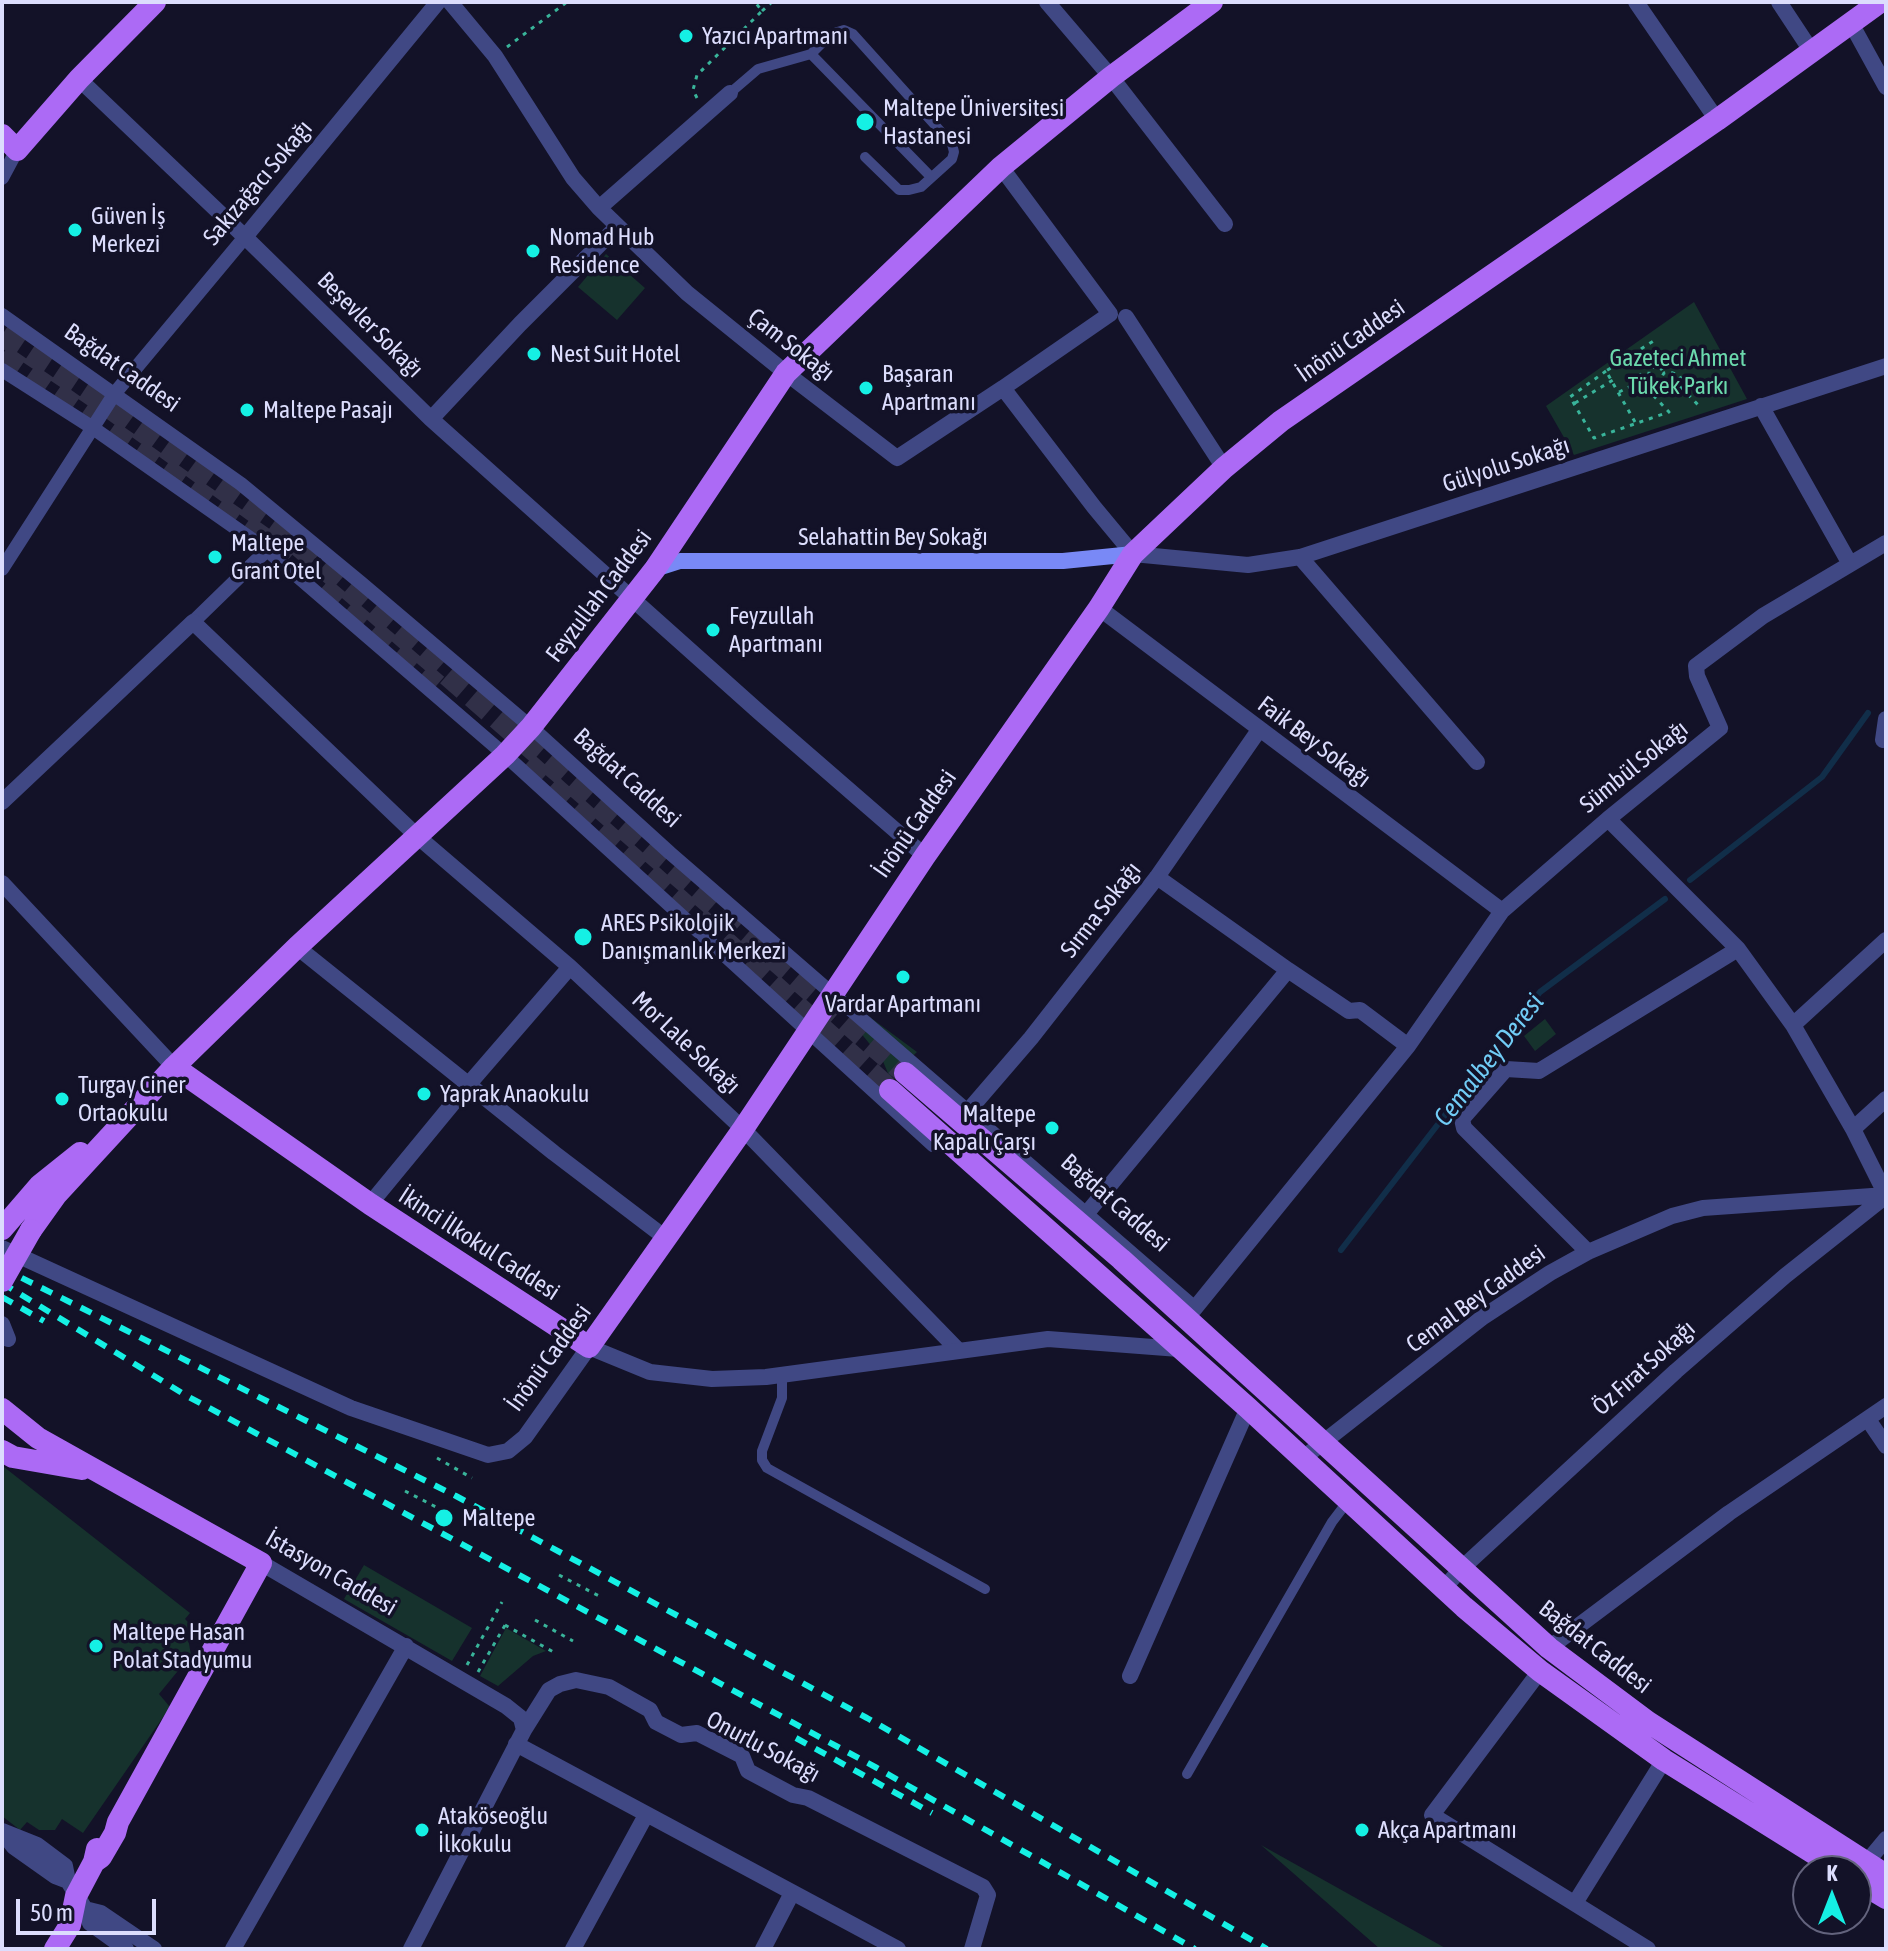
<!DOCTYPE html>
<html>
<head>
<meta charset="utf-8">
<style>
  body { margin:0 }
  #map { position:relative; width:1888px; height:1951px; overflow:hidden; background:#131228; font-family:"Asap Condensed",sans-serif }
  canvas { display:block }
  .frame { position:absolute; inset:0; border:4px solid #dcddfd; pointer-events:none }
  .north { position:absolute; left:1792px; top:1855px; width:80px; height:80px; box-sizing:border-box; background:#131228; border:2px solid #63637d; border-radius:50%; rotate:0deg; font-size:22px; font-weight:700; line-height:32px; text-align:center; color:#dcddfd }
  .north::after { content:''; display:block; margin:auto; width:28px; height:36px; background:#15f0e4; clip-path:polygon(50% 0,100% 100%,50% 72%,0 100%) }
  .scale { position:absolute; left:16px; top:1899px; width:140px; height:36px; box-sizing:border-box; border:4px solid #dcddfd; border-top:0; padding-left:10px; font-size:24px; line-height:28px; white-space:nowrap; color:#dcddfd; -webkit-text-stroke:6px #131228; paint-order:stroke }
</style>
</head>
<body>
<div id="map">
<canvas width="1888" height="1951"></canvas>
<div class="frame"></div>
<div class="north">K</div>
<div class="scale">50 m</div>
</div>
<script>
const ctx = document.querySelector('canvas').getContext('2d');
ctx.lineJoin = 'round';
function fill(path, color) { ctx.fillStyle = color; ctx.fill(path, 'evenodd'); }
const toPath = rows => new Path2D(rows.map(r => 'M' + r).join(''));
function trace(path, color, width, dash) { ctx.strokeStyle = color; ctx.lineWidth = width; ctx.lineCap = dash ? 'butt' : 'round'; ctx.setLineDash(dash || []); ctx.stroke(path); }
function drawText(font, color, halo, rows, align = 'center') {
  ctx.font = font + ' "Asap Condensed",sans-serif'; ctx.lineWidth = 7; ctx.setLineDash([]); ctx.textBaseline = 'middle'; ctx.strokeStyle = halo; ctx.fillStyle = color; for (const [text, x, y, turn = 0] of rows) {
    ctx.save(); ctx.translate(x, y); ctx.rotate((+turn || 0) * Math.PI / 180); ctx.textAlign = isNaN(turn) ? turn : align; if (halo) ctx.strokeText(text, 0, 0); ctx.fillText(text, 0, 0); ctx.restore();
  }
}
fill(toPath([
  [606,254,645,288,617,320,578,287],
  [1694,302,1747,399,1574,455,1546,406],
  [863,1012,917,1052,890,1078,882,1059,855,1026,854,1018],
  [1545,1019,1556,1034,1535,1051,1524,1036],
  [4,1467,190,1613,185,1619,196,1630,188,1638,191,1655,159,1694,170,1707,83,1833,62,1819,55,1830,39,1830,27,1822,20,1830,2,1816,2,1470],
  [364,1565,472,1628,452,1661,344,1599],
  [506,1628,546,1651,533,1656,498,1686,480,1676],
  [1261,1845,1447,1949,1380,1949]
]), '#16322d');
trace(toPath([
  [1690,880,1822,777,1868,713],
  [1341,1250,1540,992,1665,899]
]), '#112e49', 6);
trace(toPath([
  [2,335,95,397,284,533,905,1073],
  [2,355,272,544,437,685],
  [527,763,890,1090]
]), '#313048', 22, [22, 11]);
trace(toPath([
  [762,11,772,2],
  [507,47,567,2],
  [697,98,693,90,697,75,762,11,755,2],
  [1630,356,1643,380],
  [1606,371,1570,397,1594,438,1669,412,1653,395,1662,389,1660,380,1664,373,1670,372,1679,375,1682,381,1677,392,1672,394,1662,389],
  [1681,387,1701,408],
  [1619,392,1648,378],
  [1653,395,1649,385,1649,370,1658,364,1664,373],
  [1575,403,1613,380],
  [1635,422,1606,371,1655,340],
  [437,1458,472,1478],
  [405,1491,438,1508],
  [559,1575,599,1596],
  [535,1620,573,1641],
  [505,1625,557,1654],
  [467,1665,502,1602],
  [478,1672,508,1620]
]), '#39b49a', 3, [4, 6]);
trace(toPath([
  [811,54,931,177],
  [730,93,758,69,811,54,831,34,844,30,853,34,952,144,954,152,952,159,921,187,909,190,899,190,865,157],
  [782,1375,782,1398,762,1451,762,1460,767,1468,985,1589],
  [1187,1774,1332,1522,1348,1501]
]), '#404884', 10);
trace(toPath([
  [2,178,17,150],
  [2,315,241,484,361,583,531,727,670,853,1195,1308],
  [2,370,93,428,267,550,505,755,933,1145,947,1140],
  [2,569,115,393,245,237],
  [193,622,267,550]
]), '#404884', 14);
trace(toPath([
  [450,2,495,56,573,178,599,208,687,293,786,373,897,458,1003,388,1094,507,1133,554,1248,565,1300,557,1886,366],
  [1047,2,1111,77,1225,224],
  [1636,2,1717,120],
  [1779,2,1812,52],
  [1852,25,1886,87],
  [79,79,245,237,431,419,759,712,925,856],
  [1001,167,1110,314,1003,388],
  [599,208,730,93],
  [245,237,438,2],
  [1126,317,1224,468],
  [1761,406,1850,564],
  [431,419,520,324,617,227],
  [1300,557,1477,762],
  [1099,608,1502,911],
  [1883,740,1886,719],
  [2,802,193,622,417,836,570,967,743,1129,958,1350],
  [1608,819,1738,949,1793,1025,1853,1129,1886,1195],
  [2,883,174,1067],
  [297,947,554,1153,667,1239],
  [1288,970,1349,1011,1360,1010,1408,1046],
  [1793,1025,1886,940],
  [969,1110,1031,1038,1157,877,1259,730],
  [1853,1129,1886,1099],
  [370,1204,468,1085,570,967],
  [1087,1213,1288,970,1157,877],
  [2,1248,351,1408,488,1455,508,1451,525,1437,589,1347],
  [1588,1252,1464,1128,1462,1119,1506,1069,1539,1071,1738,949],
  [1187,1318,1408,1046,1502,911,1608,819,1720,728,1697,676,1696,666,1763,616,1886,543],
  [2,1324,8,1339],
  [1869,1421,1886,1446],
  [1302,1459,1483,1317,1550,1273,1588,1252,1672,1216,1703,1208,1886,1195],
  [261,1563,506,1706,521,1718,524,1730],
  [1444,1588,1461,1569,1676,1371,1785,1276,1886,1196],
  [1549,1648,1729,1513,1886,1406],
  [1540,1671,1432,1815,1648,1949],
  [1130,1676,1248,1408],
  [516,1744,898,1949],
  [1866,1863,1886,1839],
  [1575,1903,1664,1760],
  [233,1949,406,1646],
  [411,1949,524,1730,549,1690,560,1684,576,1680,609,1687,650,1710,656,1722,681,1735,697,1733,742,1756,748,1771,793,1795,808,1798,983,1887,988,1895,972,1949],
  [573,1949,646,1815],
  [763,1949,792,1893]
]), '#404884', 16);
trace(toPath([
  [589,1347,650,1372,712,1379,766,1377,1048,1339,1179,1349],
  [2,1831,37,1845,65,1866,68,1881,85,1909,90,1923,126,1949],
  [3,1833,14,1847,55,1876,68,1881],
  [85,1909,101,1913,154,1949]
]), '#404884', 16);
trace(toPath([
  [655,569,680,561,1063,561,1133,554]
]), '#7989f6', 16);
trace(toPath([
  [2,135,17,150,79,79,155,2],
  [174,1067,370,1204,589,1347,743,1129,925,856,1099,608,1133,554,1224,468,1281,421,1717,120,1880,2],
  [905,1073,1121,1259,1549,1648,1648,1722,1886,1875],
  [890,1090,1248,1408,1464,1607,1540,1671,1664,1760,1842,1871],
  [2,1229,40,1185,80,1153],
  [31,1230,56,1195,174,1067,297,947,505,755,531,727,655,569,786,373,1001,167,1111,77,1212,2],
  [2,1409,38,1438,261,1563,118,1822,115,1833,101,1857,94,1862],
  [2,1451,13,1457,82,1469],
  [1856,1880,1886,1898],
  [55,1949,70,1925,76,1896,94,1862,97,1849]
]), '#ac6af5', 22);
trace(toPath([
  [2,1268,456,1496,867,1718,1267,1949],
  [2,1283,187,1396,877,1768,1195,1949],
  [2,1297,44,1321],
  [796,1738,932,1813]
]), '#15f0e4', 6, [12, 10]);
trace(toPath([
  [2,1281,31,1230]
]), '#ac6af5', 22);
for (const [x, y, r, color] of [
  [686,36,8,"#15f0e4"],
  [865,122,10,"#15f0e4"],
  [75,230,8,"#15f0e4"],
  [533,251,8,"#15f0e4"],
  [534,354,8,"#15f0e4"],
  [866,388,8,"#15f0e4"],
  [247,410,8,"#15f0e4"],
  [215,557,8,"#15f0e4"],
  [713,630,8,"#15f0e4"],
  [583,937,10,"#15f0e4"],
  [903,977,8,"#15f0e4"],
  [424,1094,8,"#15f0e4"],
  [62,1099,8,"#15f0e4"],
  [1052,1128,8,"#15f0e4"],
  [444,1518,10,"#15f0e4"],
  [96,1646,8,"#15f0e4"],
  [422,1830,8,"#15f0e4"],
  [1362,1830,8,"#15f0e4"]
]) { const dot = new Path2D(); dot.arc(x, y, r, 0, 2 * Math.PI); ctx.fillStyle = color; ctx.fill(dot); trace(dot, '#131228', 3); }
drawText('24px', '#dcddfd', '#131228', [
  ["Yazıcı Apartmanı",702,36],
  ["Maltepe Üniversitesi",883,108],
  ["Hastanesi",883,136],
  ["Güven İş",91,216],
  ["Merkezi",91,244],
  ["Nomad Hub",549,237],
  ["Residence",549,265],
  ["Nest Suit Hotel",550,354],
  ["Başaran",882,374],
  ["Apartmanı",882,402],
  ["Maltepe Pasajı",263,410],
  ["Maltepe",231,543],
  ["Grant Otel",231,571],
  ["Feyzullah",729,616],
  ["Apartmanı",729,644],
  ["ARES Psikolojik",601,923],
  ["Danışmanlık Merkezi",601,951],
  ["Vardar Apartmanı",903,1004,"center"],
  ["Turgay Ciner",78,1085],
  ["Ortaokulu",78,1113],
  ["Yaprak Anaokulu",440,1094],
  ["Maltepe",1036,1114,"right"],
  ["Kapalı Çarşı",1036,1142,"right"],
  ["Maltepe",462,1518],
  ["Maltepe Hasan",112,1632],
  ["Polat Stadyumu",112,1660],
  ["Ataköseoğlu",438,1816],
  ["İlkokulu",438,1844],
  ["Akça Apartmanı",1378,1830]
], 'left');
drawText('24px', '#dcddfd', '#131228', [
  ["Sakızağacı Sokağı",258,183,-50],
  ["Beşevler Sokağı",370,325,45],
  ["İnönü Caddesi",1351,341,-35],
  ["Çam Sokağı",791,345,38],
  ["Bağdat Caddesi",122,368,35],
  ["Gülyolu Sokağı",1506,465,-18],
  ["Selahattin Bey Sokağı",893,537],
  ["Feyzullah Caddesi",599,596,-53],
  ["Faik Bey Sokağı",1314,742,37],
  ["Sümbül Sokağı",1634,767,-39],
  ["Bağdat Caddesi",627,778,42],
  ["İnönü Caddesi",915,824,-55],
  ["Sırma Sokağı",1101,910,-52],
  ["Mor Lale Sokağı",686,1043,43],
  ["Bağdat Caddesi",1115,1203,41],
  ["İkinci İlkokul Caddesi",479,1244,33],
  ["Cemal Bey Caddesi",1476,1299,-36],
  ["İnönü Caddesi",549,1358,-54],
  ["Öz Fırat Sokağı",1644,1368,-42],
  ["İstasyon Caddesi",331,1573,30],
  ["Bağdat Caddesi",1595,1647,38],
  ["Onurlu Sokağı",763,1747,28]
]);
drawText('24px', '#6bd9ad', '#131228', [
  ["Gazeteci Ahmet",1678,358],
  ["Tükek Parkı",1678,386]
]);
drawText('italic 26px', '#71ccf6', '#131228', [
  ["Cemalbey Deresi",1489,1060,-52]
]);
</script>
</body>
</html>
